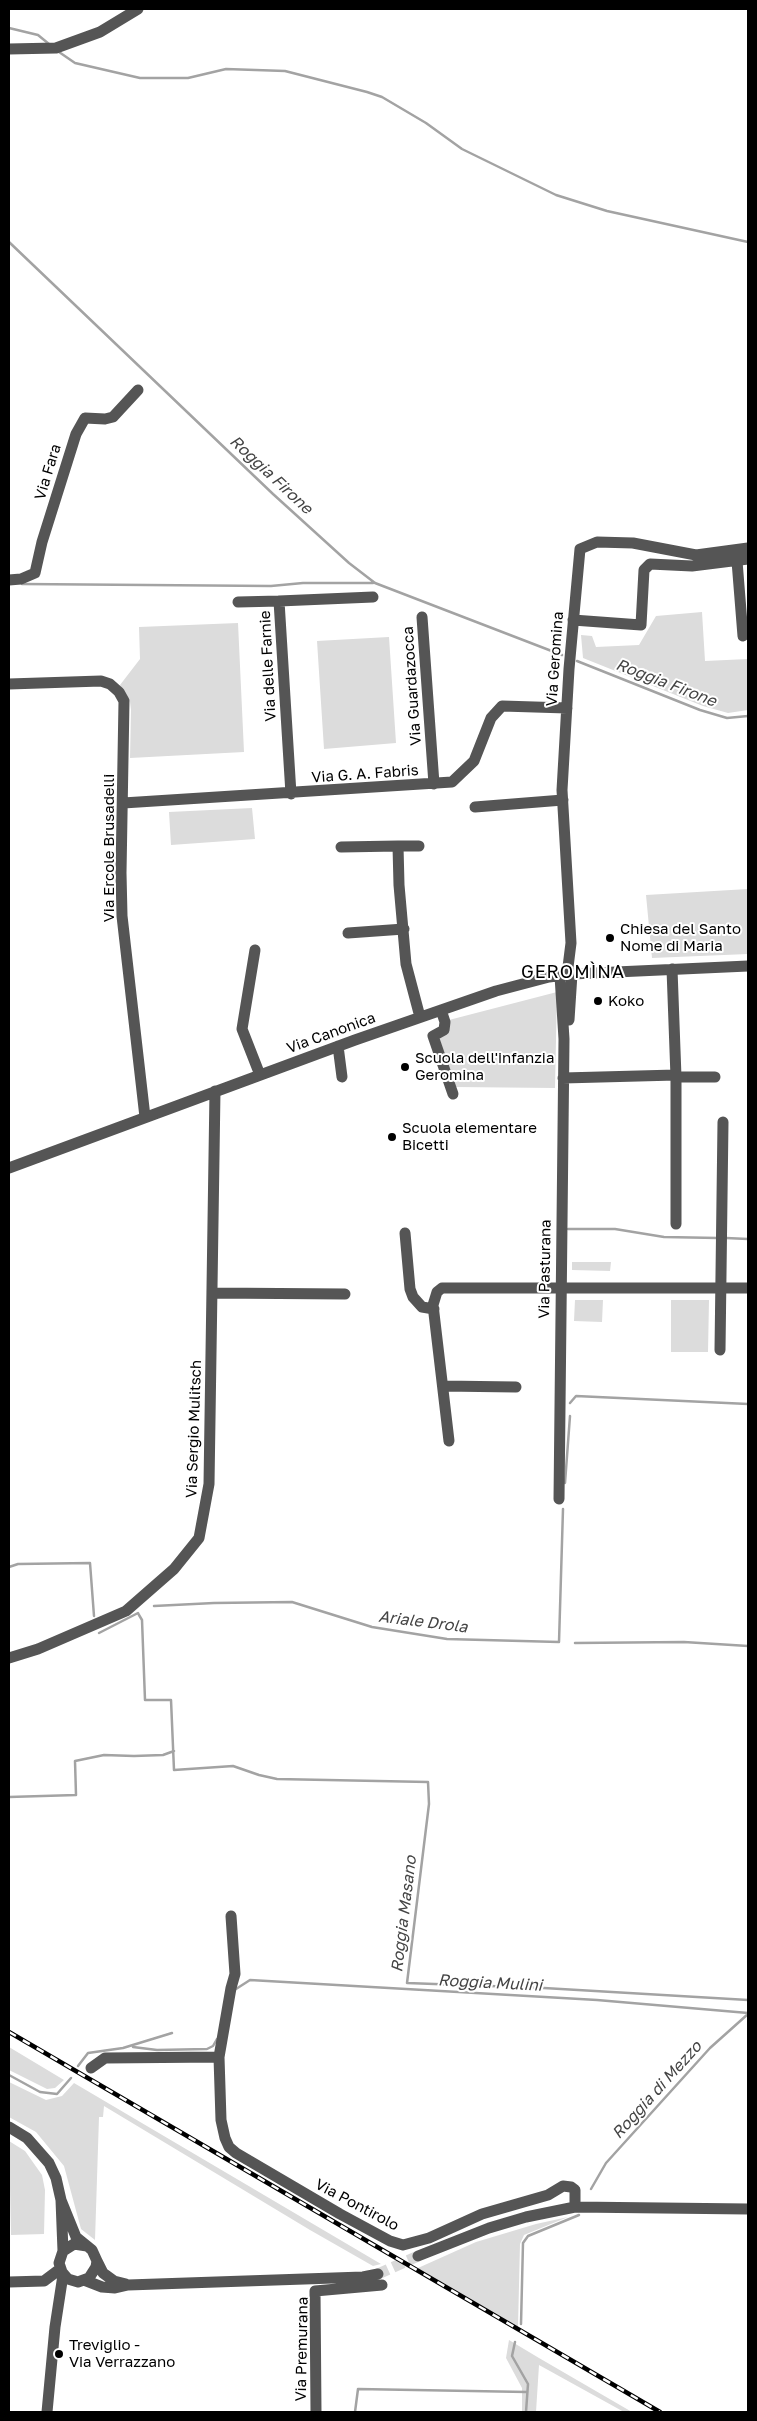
<!DOCTYPE html>
<html>
<head>
<meta charset="utf-8">
<style>
  body { margin:0 }
  #map { position:relative; width:757px; height:2421px; overflow:hidden; background:#fff; font-family:"Golos Text",sans-serif }
  canvas { display:block }
  .frame { position:absolute; inset:0; border:10px solid #000; pointer-events:none }
</style>
</head>
<body>
<div id="map">
<canvas width="757" height="2421"></canvas>
<div class="frame"></div>
</div>
<script>
const ctx = document.querySelector('canvas').getContext('2d');
ctx.lineJoin = 'round';
function fill(path, color) { ctx.fillStyle = color; ctx.fill(path, 'evenodd'); }
const toPath = rows => new Path2D(rows.map(r => 'M' + r).join(''));
function trace(path, color, width, dash) { ctx.strokeStyle = color; ctx.lineWidth = width; ctx.lineCap = dash ? 'butt' : 'round'; ctx.setLineDash(dash || []); ctx.stroke(path); }
function drawText(font, color, halo, rows, align = 'center') {
  ctx.font = font + ' "Golos Text",sans-serif'; ctx.lineWidth = 4; ctx.setLineDash([]); ctx.textBaseline = 'middle'; ctx.strokeStyle = halo; ctx.fillStyle = color; for (const [text, x, y, turn = 0] of rows) {
    ctx.save(); ctx.translate(x, y); ctx.rotate((+turn || 0) * Math.PI / 180); ctx.textAlign = isNaN(turn) ? turn : align; if (halo) ctx.strokeText(text, 0, 0); ctx.fillText(text, 0, 0); ctx.restore();
  }
}
fill(toPath([
  [702,612,705,661,748,659,748,710,728,713,703,706,583,658,581,635,592,636,596,647,639,645,656,616],
  [238,623,244,752,130,758,131,710,130,702,120,685,140,659,139,627],
  [389,637,396,743,324,749,317,641],
  [252,808,255,839,171,845,169,812],
  [748,889,748,954,652,958,646,895],
  [557,992,555,1088,455,1087,439,1038,449,1020],
  [572,1262,611,1262,610,1271,572,1270],
  [575,1300,603,1300,602,1322,574,1321],
  [671,1300,709,1300,708,1352,671,1352],
  [9,2047,64,2080,55,2088,47,2089,9,2070],
  [9,2082,46,2100,62,2096,74,2083,381,2264,373,2266,310,2230,104,2106,103,2117,99,2117,95,2240,81,2229,64,2166,36,2132,9,2117],
  [9,2141,25,2151,42,2175,45,2190,44,2234,11,2235],
  [568,2217,524,2235,520,2244,518,2327,418,2268,476,2242,536,2224],
  [509,2340,539,2358,632,2412,624,2412,539,2365,536,2412,522,2412,522,2388,506,2358]
]), '#dcdcdc');
trace(toPath([
  [9,28,38,35,49,44],
  [59,52,75,63,140,78,188,78,226,69,285,71,367,92,382,97,426,123,462,149,556,195,607,211,748,242],
  [9,242,273,494,349,563,375,583,562,655],
  [22,584,271,586,303,583,373,583],
  [577,661,700,710,727,718,748,716],
  [568,1229,615,1229,664,1237,718,1238],
  [726,1238,748,1239],
  [570,1403,576,1396,748,1404],
  [565,1483,570,1416],
  [9,1567,18,1564,90,1563,94,1616],
  [154,1606,214,1603,292,1602,372,1627,447,1639,559,1642,563,1509],
  [99,1633,138,1613,139,1615,142,1620,145,1700,171,1700,174,1770,233,1766,259,1775,277,1779,428,1782,429,1804,407,1983,544,1988,748,2000],
  [575,1643,684,1642,748,1646],
  [9,1797,76,1795,75,1761,104,1755,134,1756,163,1755,174,1751],
  [236,1989,250,1980,597,2000,748,2013],
  [133,2047,157,2050,207,2049,213,2046,217,2039],
  [78,2066,88,2053,123,2048,172,2033],
  [9,2075,40,2092,57,2094,71,2078],
  [591,2189,606,2163,710,2048,748,2014],
  [521,2324,523,2243,528,2236,579,2215],
  [515,2342,512,2356,528,2384,526,2412],
  [355,2412,358,2389,527,2392]
]), '#a3a3a3', 2.5);
trace(toPath([
  [378,2274,418,2256]
]), '#d9d9d9', 11, [11, 5.5]);
trace(toPath([
  [9,49,56,48,100,32,138,9],
  [737,561,743,636],
  [9,580,21,579,35,573,42,542,76,434,85,418,105,419,113,417,138,390],
  [238,602,279,601],
  [422,617,434,784],
  [573,620,641,625,644,570,650,564,692,566,748,559],
  [9,684,101,681,110,684,119,692,124,701,121,873,122,916,145,1117],
  [291,794,279,601,373,597],
  [123,803,452,782,474,761,491,718,502,706,567,708],
  [475,807,563,800],
  [419,846,398,846,399,885,406,964,420,1017],
  [341,847,398,846],
  [348,933,404,929],
  [255,950,242,1029,260,1075],
  [672,969,676,1077,676,1224],
  [567,975,571,943,562,790,569,669,580,549,597,542,633,543,696,555,748,548],
  [441,1010,445,1022,444,1030,433,1036,453,1094],
  [569,1020,572,974],
  [338,1046,342,1077],
  [676,1077,715,1077],
  [563,1078,676,1075],
  [9,1168,355,1040,496,991,549,977,572,974,748,966],
  [405,1233,410,1289,413,1297,422,1307,434,1309],
  [213,1293,345,1294],
  [720,1350,723,1122],
  [443,1386,516,1387],
  [449,1441,433,1305,437,1292,442,1288,748,1288],
  [559,1499,564,1039,560,976],
  [9,1658,38,1649,126,1611,174,1569,199,1538,209,1484,215,1091],
  [231,1916,235,1974,231,1988,219,2057,221,2120,225,2138,229,2147,236,2153,340,2214,390,2241,403,2245,429,2238,482,2214,548,2195,563,2186,571,2187,575,2190,575,2207],
  [91,2068,105,2058,219,2057],
  [9,2127,27,2138,49,2163,56,2178,61,2200,63,2251],
  [61,2200,76,2237,92,2250,97,2261,96,2267,89,2278,78,2282,68,2279,62,2272,59,2263,63,2251,74,2244,87,2246],
  [418,2256,489,2228,526,2217,575,2207,748,2209],
  [97,2261,103,2273,114,2281,126,2284],
  [84,2280,102,2287,115,2288,128,2285,363,2277,378,2274],
  [9,2282,44,2281,60,2269],
  [47,2412,55,2327,63,2275],
  [316,2412,315,2291,382,2285]
]), '#555', 11);
const rail = toPath([
  [9,2032,660,2412]
]);
trace(rail, '#000', 4.5);
trace(rail, '#fff', 2.5, [8]);
for (const [x, y, r, color] of [
  [610,938,5,"#000"],
  [598,1001,5,"#000"],
  [405,1067,5,"#000"],
  [392,1137,5,"#000"],
  [59,2354,5,"#000"]
]) { const dot = new Path2D(); dot.arc(x, y, r, 0, 2 * Math.PI); ctx.fillStyle = color; ctx.fill(dot); trace(dot, '#fff', 2); }
drawText('15px', '#000', '#fff', [
  ["Via Fara",48,472,-73],
  ["Via Geromina",555,659,-86],
  ["Via delle Farnie",268,666,-93],
  ["Via Guardazocca",412,686,-94],
  ["Via G. A. Fabris",365,774,-4],
  ["Via Ercole Brusadelli",109,848,-90],
  ["Via Canonica",331,1033,-20],
  ["Via Pasturana",545,1269,-89],
  ["Via Sergio Mulitsch",194,1429,-88],
  ["Via Pontirolo",357,2205,28],
  ["Via Premurana",302,2349,-89]
]);
drawText('15px', '#000', '#fff', [
  ["Chiesa del Santo",620,929],
  ["Nome di Maria",620,946],
  ["Koko",608,1001],
  ["Scuola dell'infanzia",415,1058],
  ["Geromina",415,1075],
  ["Scuola elementare",402,1128],
  ["Bicetti",402,1145],
  ["Treviglio -",69,2345],
  ["Via Verrazzano",69,2362]
], 'left');
drawText('italic 16px', '#444', '#fff', [
  ["Roggia Firone",271,475,43],
  ["Roggia Firone",666,683,21],
  ["Ariale Drola",423,1622,7],
  ["Roggia Masano",404,1914,-83],
  ["Roggia Mulini",490,1983,3],
  ["Roggia di Mezzo",657,2090,-48]
]);
ctx.letterSpacing = '1px';
drawText('18px', '#000', '#fff', [
  ["GEROMÌNA",573,972]
]);
ctx.letterSpacing = '0px';
</script>
</body>
</html>
